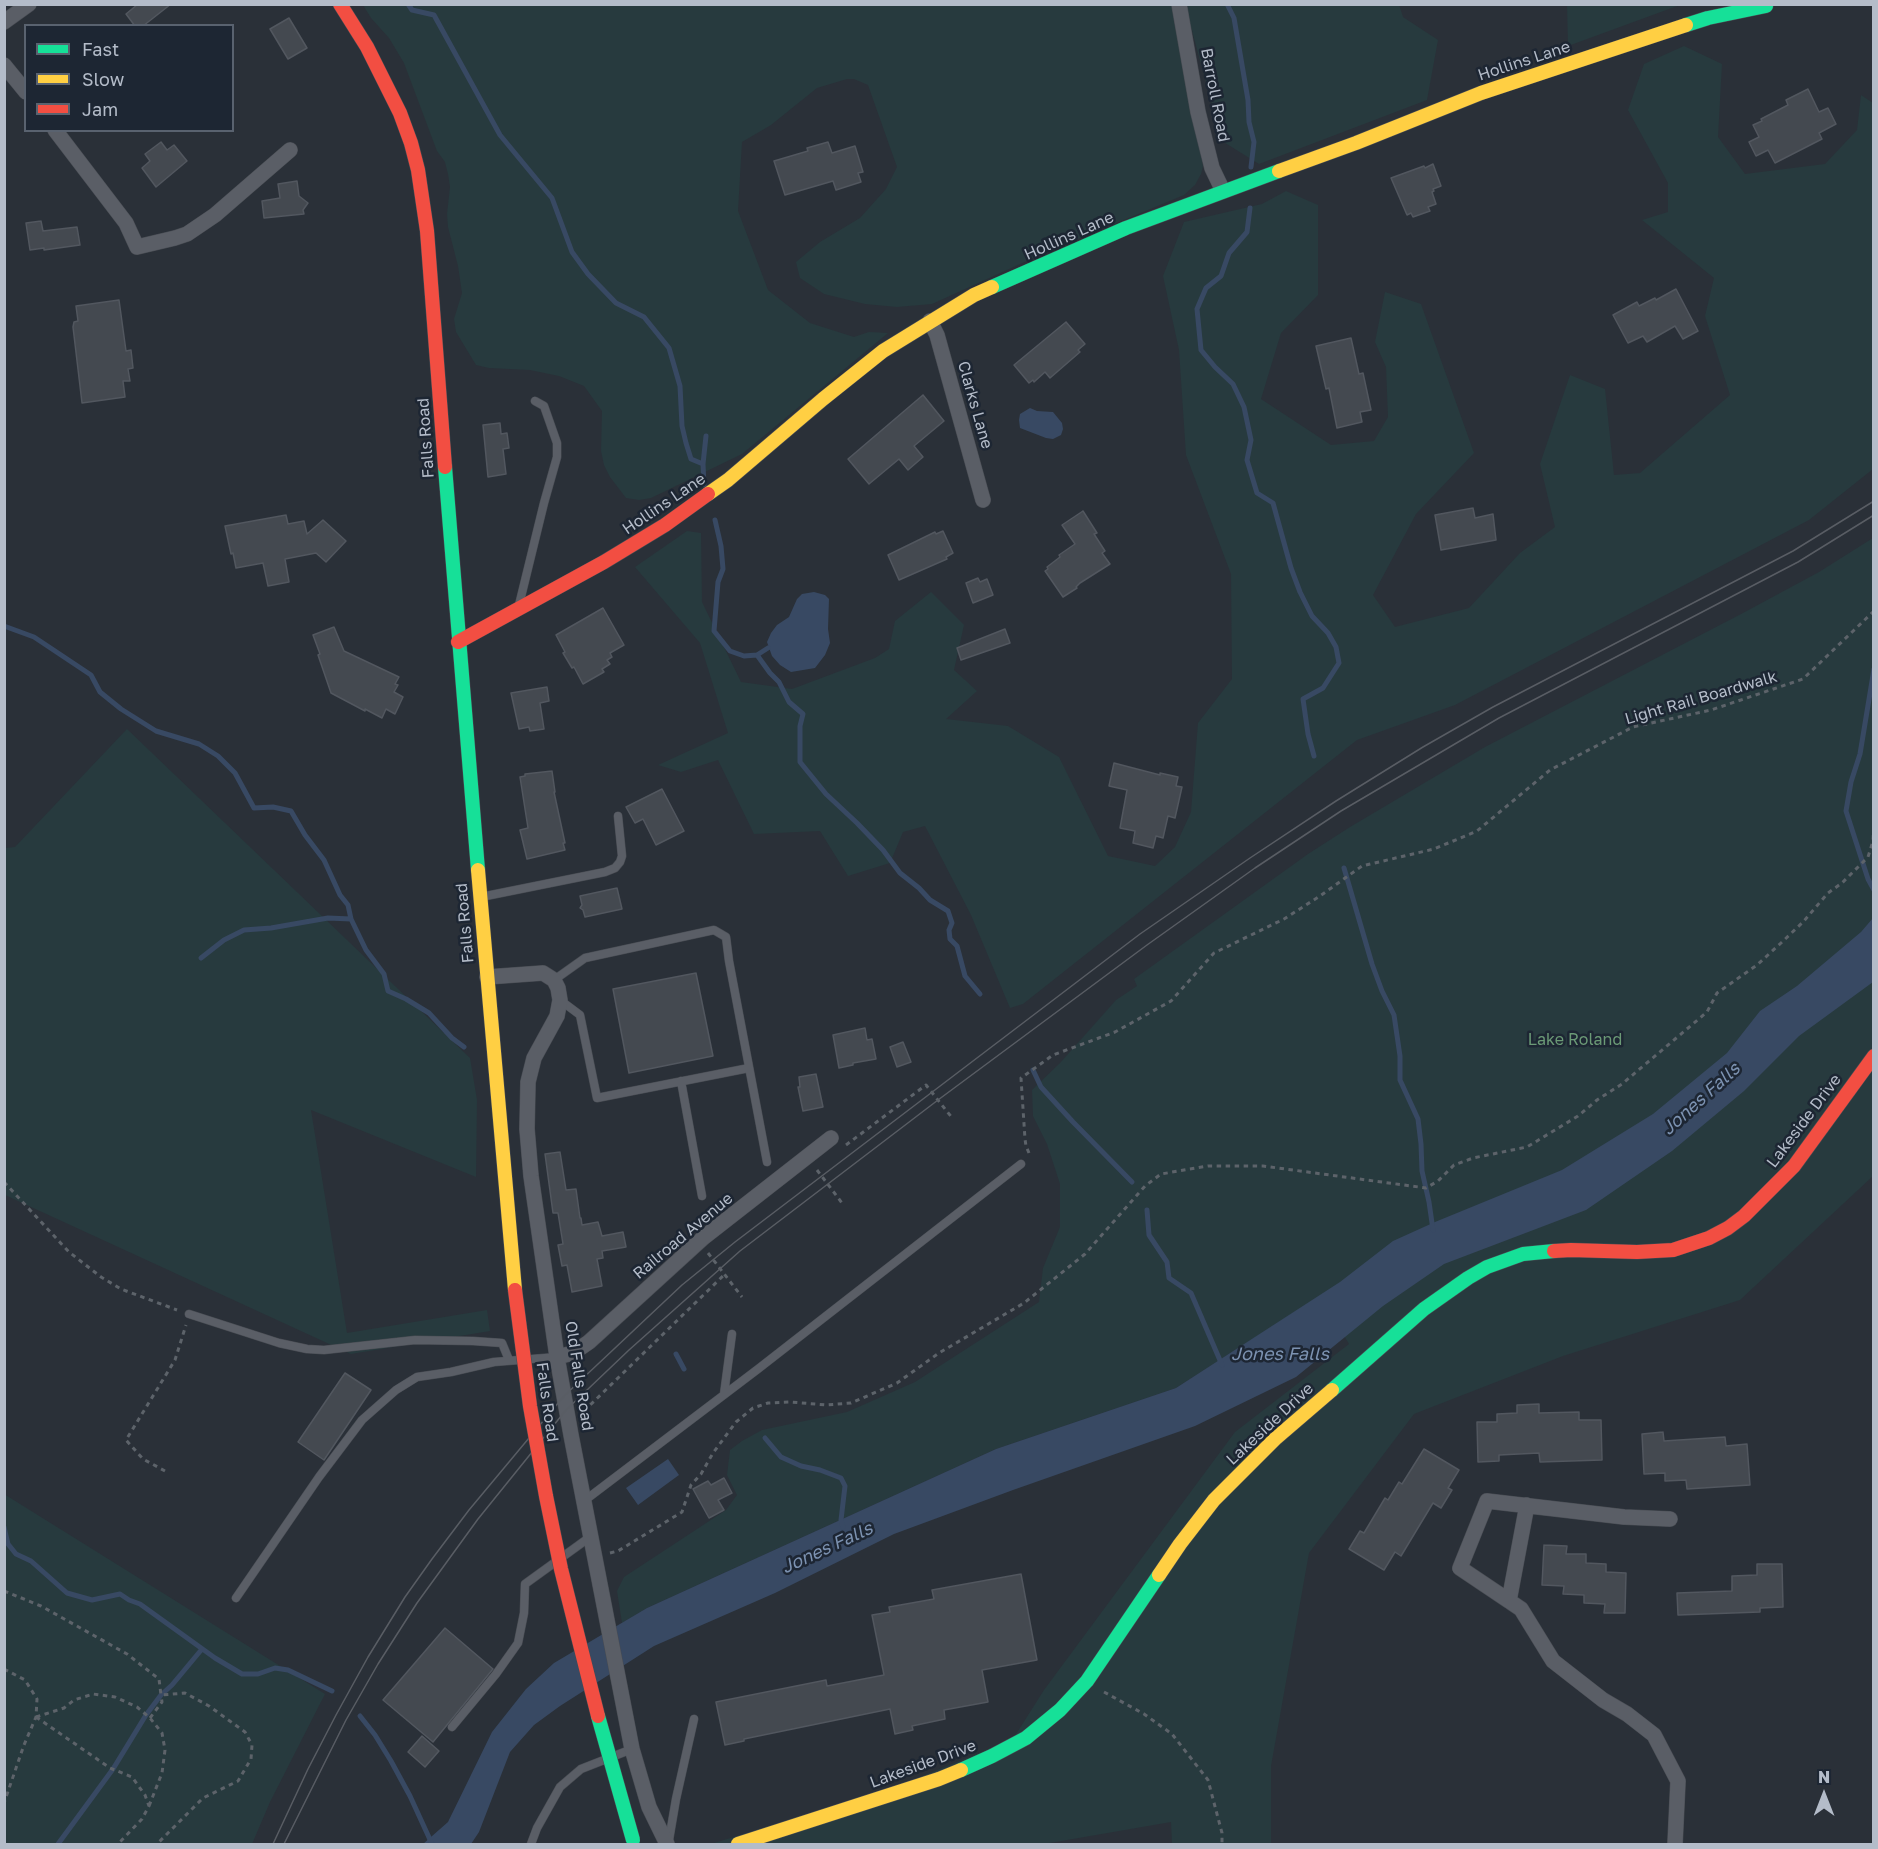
<!DOCTYPE html>
<html>
<head>
<meta charset="utf-8">
<style>
  body { margin:0 }
  #map { position:relative; width:1878px; height:1849px; overflow:hidden; background:#2a3038; font-family:"Golos Text",sans-serif }
  canvas { display:block }
  .frame { position:absolute; inset:0; border:6px solid #b4bcc9; pointer-events:none }
  .legend { position:absolute; left:24px; top:24px; width:210px; height:108px; box-sizing:border-box; background:#1d2633; border:2px solid #59626f; margin:0; padding:8px 10px; list-style:none; font-size:18px; color:#b4bcc9 }
  .legend li { display:flex; align-items:center; gap:12px; height:30px }
  .legend b { width:30px; border:2px solid #59626f }
  .north { position:absolute; left:1794px; top:1765px; width:60px; height:60px; -webkit-text-stroke:4px #1d2633; paint-order:stroke; rotate:0deg; font-size:16px; font-weight:700; line-height:24px; text-align:center; color:#b4bcc9 }
  .north::after { content:''; display:block; margin:auto; width:21px; height:27px; background:#b4bcc9; clip-path:polygon(50% 0,100% 100%,50% 72%,0 100%) }
</style>
</head>
<body>
<div id="map">
<canvas width="1878" height="1849"></canvas>
<div class="frame"></div>
<ul class="legend">
<li><b style="height:8px;background:#16e098"></b>Fast</li>
<li><b style="height:8px;background:#ffcf43"></b>Slow</li>
<li><b style="height:8px;background:#f24e42"></b>Jam</li>
</ul>
<div class="north">N</div>
</div>
<script>
const ctx = document.querySelector('canvas').getContext('2d');
ctx.lineJoin = 'round';
function fill(path, color) { ctx.fillStyle = color; ctx.fill(path, 'evenodd'); }
const toPath = rows => new Path2D(rows.map(r => 'M' + r).join(''));
function trace(path, color, width, dash) { ctx.strokeStyle = color; ctx.lineWidth = width; ctx.lineCap = dash ? 'butt' : 'round'; ctx.setLineDash(dash || []); ctx.stroke(path); }
function drawText(font, color, halo, rows, align = 'center') {
  ctx.font = font + ' "Golos Text",sans-serif'; ctx.lineWidth = 5; ctx.setLineDash([]); ctx.textBaseline = 'middle'; ctx.strokeStyle = halo; ctx.fillStyle = color; for (const [text, x, y, turn = 0] of rows) {
    ctx.save(); ctx.translate(x, y); ctx.rotate((+turn || 0) * Math.PI / 180); ctx.textAlign = isNaN(turn) ? turn : align; if (halo) ctx.strokeText(text, 0, 0); ctx.fillText(text, 0, 0); ctx.restore();
  }
}
fill(toPath([
  [363,5,1176,5,1201,153,1203,166,1201,174,1195,185,1184,195,1042,254,932,304,897,307,865,304,824,294,800,278,796,262,820,242,860,218,886,189,897,167,868,85,854,79,847,79,817,88,771,125,742,142,738,211,768,290,810,323,854,337,869,332,888,333,742,454,651,498,639,500,626,498,610,477,604,465,601,451,602,411,584,386,559,376,530,370,489,368,476,365,456,332,454,319,462,293,458,266,448,227,447,214,450,187,448,174,445,162,437,151,404,63,389,38,371,18],
  [1185,5,1399,5,1403,17,1438,40,1427,100,1259,164,1222,141],
  [1567,5,1567,4,1680,5,1568,46],
  [1684,46,1722,64,1718,137,1745,174,1825,164,1857,130,1861,95,1873,103,1873,469,1809,520,1455,705,1357,740,1023,1004,1010,1008,971,915,925,826,903,832,890,863,848,876,820,831,754,834,718,760,681,772,658,765,728,733,700,643,635,567,687,531,701,533,702,602,741,682,792,689,875,658,889,649,895,621,931,592,964,625,954,670,977,691,946,719,1008,726,1059,757,1108,856,1155,866,1175,847,1191,812,1198,723,1232,679,1231,574,1186,455,1179,350,1163,276,1184,222,1262,204,1286,191,1318,205,1318,295,1281,333,1261,399,1331,445,1374,441,1388,417,1386,367,1375,342,1385,292,1421,304,1474,453,1416,514,1373,595,1395,627,1469,608,1520,553,1555,527,1540,464,1570,375,1605,389,1614,475,1640,473,1730,395,1705,316,1714,278,1642,220,1668,212,1668,183,1628,110,1644,64],
  [1873,538,1873,1176,1740,1300,1563,1356,1414,1414,1309,1553,1271,1766,1271,1844,1172,1844,1171,1822,1044,1844,711,1844,898,1786,1013,1739,1044,1690,1235,1432,1349,1344,1320,1296,1176,1388,996,1449,647,1608,622,1623,617,1591,624,1577,726,1510,737,1495,727,1475,730,1450,742,1441,762,1430,847,1412,915,1382,1039,1302,1043,1268,1060,1227,1060,1184,1047,1144,1033,1116,1032,1090,1060,1063,1116,1000,1137,986,1134,979,1308,854,1350,827,1485,747,1743,613,1819,572],
  [127,729,470,1058,477,1100,476,1177,311,1110,347,1333,487,1310,490,1331,351,1354,5,1195,5,848,15,847],
  [4,1494,325,1694,270,1802,252,1844,5,1844]
]), '#273a3e');
fill(toPath([
  [1030,408,1037,411,1053,412,1062,423,1063,429,1061,435,1053,439,1046,438,1020,428,1019,420,1020,414],
  [814,592,825,595,829,599,828,629,830,643,825,655,815,668,791,672,780,665,772,656,767,642,771,633,777,625,789,617,797,599,802,594],
  [1873,918,1873,982,1799,1036,1744,1091,1672,1151,1586,1210,1444,1264,1383,1306,1296,1377,1195,1426,1013,1490,894,1534,775,1593,654,1646,560,1706,534,1725,510,1752,479,1832,471,1844,423,1844,448,1822,492,1732,526,1689,554,1663,647,1608,996,1449,1176,1388,1340,1282,1393,1241,1435,1222,1562,1170,1653,1114,1727,1053,1760,1011,1797,986,1861,932],
  [668,1459,679,1475,638,1505,626,1488]
]), '#384963');
trace(toPath([
  [408,4,412,10,434,15,500,135,552,198,572,252,588,274,616,303,644,317,669,348,680,386,682,426,686,443,691,459,703,464],
  [1227,4,1234,18,1248,100,1249,122,1254,142,1251,167],
  [1250,208,1247,232,1229,253,1221,276,1206,288,1197,309,1201,350,1215,367,1233,384,1244,407,1251,440,1247,460,1257,493,1273,503,1291,568,1300,592,1312,616,1328,633,1336,647,1339,663,1323,688,1303,699,1308,734,1314,756],
  [704,485,703,464,706,436],
  [715,520,721,546,723,569,718,582,714,631,730,651,744,656,757,655,768,648],
  [4,626,34,637,91,675,100,692,121,709,156,731,199,744,218,756,235,773,254,808,273,807,291,811,305,835,324,860,340,895,348,905,351,919,366,950,384,974,388,991,406,999,429,1013,452,1038,464,1047],
  [757,655,770,673,779,682,789,702,803,714,800,726,800,762,826,794,857,823,883,850,900,873,919,888,930,900,948,911,952,923,949,930,950,939,957,946,965,976,980,994],
  [1874,669,1860,754,1851,782,1846,811,1868,879,1874,890],
  [1344,868,1372,964,1382,991,1394,1015,1400,1056,1400,1080,1418,1119,1421,1144,1422,1171,1429,1202,1433,1230],
  [201,958,224,940,244,930,271,928,328,918,351,919],
  [1033,1070,1041,1087,1073,1122,1132,1182],
  [1147,1210,1149,1235,1167,1262,1169,1278,1191,1293,1222,1365],
  [676,1354,684,1369],
  [765,1438,781,1457,801,1466,820,1470,841,1478,845,1486,841,1520,843,1527],
  [4,1527,8,1544,16,1554,31,1561,67,1593,92,1600,120,1594,129,1600,140,1604,215,1658,242,1674,258,1674,275,1668,288,1670,332,1691],
  [360,1716,375,1735,391,1761,410,1796,432,1844],
  [58,1844,113,1769,146,1715,161,1695,172,1685,202,1649]
]), '#384963', 5);
const building = toPath([
  [138,4,171,4,143,26,135,26,126,14,138,4],
  [289,18,307,48,288,59,270,29,289,18],
  [1808,89,1819,112,1828,108,1836,124,1819,133,1822,139,1775,163,1768,150,1756,156,1749,142,1759,137,1753,125,1762,121,1761,119,1788,105,1786,100,1808,89],
  [161,142,167,150,174,145,187,161,156,187,142,168,150,161,145,154,161,142],
  [828,142,832,153,855,146,863,172,858,173,861,182,836,190,833,181,785,195,774,161,808,151,807,148,828,142],
  [1433,164,1441,186,1433,189,1434,191,1432,192,1436,204,1428,207,1430,211,1413,217,1411,213,1407,215,1391,178,1424,166,1425,168,1433,164],
  [297,181,299,196,308,203,303,210,304,214,264,218,262,201,280,198,278,184,297,181],
  [41,221,43,231,77,227,80,245,44,250,44,248,30,250,26,223,41,221],
  [1676,289,1698,331,1683,339,1675,326,1647,342,1643,336,1628,343,1613,315,1637,302,1639,306,1655,298,1656,300,1676,289],
  [119,300,126,351,131,350,133,368,128,369,130,381,123,381,125,397,82,403,73,327,74,322,78,321,76,306,119,300],
  [1066,322,1085,344,1078,350,1080,352,1050,378,1045,372,1034,382,1033,380,1029,383,1014,365,1066,322],
  [1351,338,1359,374,1363,373,1371,410,1360,412,1362,422,1337,428,1329,388,1326,389,1316,346,1351,338],
  [923,395,944,421,914,446,923,457,908,470,899,459,869,484,848,459,923,395],
  [500,423,501,434,507,433,509,448,503,449,506,474,488,477,483,425,500,423],
  [1473,508,1475,518,1493,514,1496,540,1441,550,1435,515,1473,508],
  [1083,511,1097,533,1094,534,1105,551,1102,553,1110,564,1080,583,1076,587,1077,588,1063,597,1045,571,1048,569,1047,567,1060,557,1059,555,1075,544,1062,525,1083,511],
  [286,515,288,524,304,521,307,534,323,520,346,541,326,562,316,553,285,559,289,582,268,586,263,563,236,568,233,553,231,554,225,526,286,515],
  [943,531,953,553,946,557,947,559,899,580,888,555,935,532,936,534,943,531],
  [978,578,980,582,987,579,993,595,973,603,966,583,978,578],
  [603,608,624,645,610,653,612,657,607,660,610,664,602,669,604,672,583,684,574,667,572,668,563,653,565,652,556,635,603,608],
  [334,627,344,651,399,677,395,684,398,685,394,692,403,697,395,714,386,709,382,718,365,709,365,711,331,693,318,655,320,654,313,635,334,627],
  [1005,629,1010,643,961,660,957,648,1005,629],
  [547,687,549,701,540,703,544,729,530,731,529,727,519,729,511,693,547,687],
  [1114,763,1160,775,1160,773,1178,777,1176,786,1182,787,1175,818,1168,816,1163,838,1156,836,1153,848,1133,843,1135,831,1120,828,1127,790,1109,786,1114,763],
  [552,771,555,792,554,792,565,843,563,843,565,850,527,859,520,830,528,828,520,777,525,776,525,774,552,771],
  [662,789,684,831,656,845,643,819,635,823,626,807,662,789],
  [617,888,622,909,585,917,583,910,580,908,582,905,580,896,617,888],
  [696,973,713,1056,629,1073,613,989,696,973],
  [865,1028,867,1040,872,1039,876,1059,853,1063,853,1065,839,1068,833,1035,865,1028],
  [903,1042,911,1062,897,1067,890,1047,903,1042],
  [816,1074,823,1107,803,1111,798,1087,800,1087,799,1077,816,1074],
  [560,1152,566,1190,576,1189,580,1218,581,1218,582,1225,598,1222,602,1236,623,1232,626,1247,602,1251,603,1258,597,1259,602,1286,572,1292,567,1265,562,1266,558,1245,563,1244,558,1213,553,1213,545,1154,560,1152],
  [345,1373,371,1390,324,1460,298,1442,345,1373],
  [1539,1404,1539,1413,1579,1412,1579,1420,1601,1420,1602,1460,1540,1462,1539,1453,1499,1455,1499,1461,1478,1462,1477,1422,1497,1422,1497,1414,1517,1413,1517,1405,1539,1404],
  [1663,1432,1664,1441,1725,1437,1726,1446,1747,1444,1750,1485,1687,1489,1686,1480,1665,1481,1665,1473,1644,1474,1642,1434,1663,1432],
  [1424,1449,1459,1470,1448,1488,1452,1490,1441,1508,1433,1503,1401,1556,1395,1552,1384,1570,1349,1549,1360,1531,1364,1533,1385,1498,1388,1500,1399,1482,1402,1484,1424,1449],
  [724,1478,732,1493,718,1500,724,1510,709,1518,693,1489,708,1481,711,1485,724,1478],
  [1544,1545,1567,1546,1566,1554,1586,1554,1586,1563,1606,1564,1606,1572,1626,1573,1625,1613,1604,1613,1605,1604,1584,1603,1584,1595,1563,1594,1564,1586,1542,1585,1544,1545],
  [1757,1564,1782,1564,1783,1607,1760,1608,1760,1612,1678,1615,1677,1593,1732,1591,1732,1576,1757,1575,1757,1564],
  [1021,1574,1037,1660,982,1670,988,1702,944,1710,945,1719,912,1726,913,1730,895,1734,890,1709,744,1739,744,1741,725,1745,716,1702,826,1680,827,1686,884,1675,872,1615,890,1612,889,1607,934,1599,932,1590,1021,1574],
  [445,1628,493,1669,433,1742,383,1700,445,1628],
  [422,1736,439,1751,425,1767,408,1752,422,1736]
]);
fill(building, '#444950');
trace(building, '#52575f', 1.5);
const lane = toPath([
  [519,605,544,503,557,457,557,443,544,406,535,401],
  [481,897,605,872,615,868,620,862,622,856,618,816],
  [554,980,585,958,714,930,726,937,729,961,767,1162],
  [560,1000,580,1015,597,1098,749,1068],
  [681,1081,702,1196],
  [189,1314,279,1343,307,1349,324,1350,415,1340,473,1341,502,1343,509,1360],
  [724,1394,732,1334],
  [584,1501,758,1369,1021,1164],
  [236,1598,319,1477,362,1420,396,1390,417,1377,451,1372,494,1362,557,1357],
  [452,1727,496,1674,518,1643,524,1613,525,1584,590,1537],
  [669,1840,676,1799,694,1719],
  [531,1844,537,1828,560,1787,581,1769,632,1749]
]);
const street = toPath([
  [1179,4,1198,112,1212,168,1223,191],
  [4,22,29,4],
  [4,65,26,92],
  [55,130,126,223,137,247,175,238,187,234,215,215,290,150],
  [930,321,937,335,983,500],
  [487,977,543,973,554,980,558,988,560,1000,557,1016,534,1058,528,1082,527,1129,531,1176,557,1357,571,1435,632,1749,649,1807,667,1844],
  [557,1357,573,1353,589,1342,703,1238,831,1138],
  [1670,1519,1624,1517,1487,1501,1460,1568,1521,1609,1553,1661,1603,1700,1627,1714,1654,1735,1678,1781,1675,1844],
  [1509,1601,1527,1505]
]);
const fast = toPath([
  [1686,25,1708,18,1766,6],
  [992,287,1126,228,1279,171],
  [445,467,478,870],
  [1332,1390,1424,1309,1468,1278,1487,1267,1523,1254,1554,1251],
  [961,1770,992,1756,1026,1738,1060,1710,1087,1681,1159,1575]
]);
const slow = toPath([
  [1279,171,1356,143,1481,93,1686,25],
  [708,494,728,480,823,399,883,351,974,295,992,287],
  [478,870,515,1290],
  [1159,1575,1180,1544,1214,1500,1275,1439,1332,1390],
  [738,1844,939,1779,961,1770]
]);
const jam = toPath([
  [340,4,367,47,400,113,411,143,418,170,427,231,445,467],
  [458,642,604,562,665,525,708,494],
  [1554,1251,1571,1250,1637,1252,1673,1250,1709,1238,1728,1228,1744,1216,1794,1166,1874,1056]
]);
trace(lane, '#484c53', 9);
trace(street, '#484c53', 16);
trace(fast, '#484c53', 15);
trace(slow, '#484c53', 15);
trace(jam, '#484c53', 15);
trace(toPath([
  [846,1145,926,1085,953,1119],
  [1029,1153,1026,1146,1025,1139,1021,1078,1053,1055,1115,1032,1171,1001,1214,953,1284,919,1320,896,1362,866,1434,849,1477,831,1550,770,1633,727,1711,710,1803,679,1874,611],
  [817,1170,842,1203],
  [4,1182,69,1252,101,1277,121,1289,177,1310],
  [708,1253,742,1297],
  [584,1411,725,1274],
  [165,1471,143,1459,126,1440,175,1360,186,1325],
  [610,1553,618,1551,682,1512,691,1485,701,1474,713,1453,736,1422,753,1408,768,1403,790,1402,827,1405,851,1403,897,1383,939,1353,1024,1303,1085,1254,1145,1186,1161,1174,1208,1166,1263,1166,1426,1188,1438,1181,1454,1165,1473,1158,1527,1147,1578,1116,1597,1100,1622,1084,1707,1012,1717,993,1757,965,1781,943,1803,922,1828,893,1842,883,1868,857,1873,841,1874,823],
  [4,1591,41,1606,127,1654,159,1679,161,1695,185,1693,209,1706,245,1732,252,1745,251,1759,238,1781,203,1798,157,1844],
  [4,1669,25,1680,37,1699,36,1717,24,1745,4,1803],
  [1104,1692,1144,1714,1172,1734,1208,1780,1222,1833,1222,1844],
  [36,1717,64,1708,74,1700,93,1694,115,1697,137,1707,150,1718,162,1733,165,1750,162,1773,149,1806],
  [36,1717,110,1768,132,1777,145,1795,149,1806,142,1819,118,1844],
  [150,1718,162,1702,161,1695]
]), '#5d636a', 3, [4.5, 4.5]);
trace(lane, '#5a5e66', 8);
trace(street, '#5a5e66', 15);
trace(fast, '#16e098', 14);
trace(slow, '#ffcf43', 14);
trace(jam, '#f24e42', 14);
trace(toPath([
  [273,1844,308,1769,336,1715,368,1657,405,1597,432,1559,469,1510,564,1396,682,1285,735,1242,1140,934,1250,858,1336,801,1423,747,1493,707,1793,551,1874,501],
  [284,1844,346,1720,378,1664,417,1603,478,1519,566,1410,629,1350,740,1251,938,1100,1147,945,1255,868,1341,811,1499,718,1798,562,1874,515]
]), '#595d64', 1.5);
const fastBridge = toPath([
  [598,1716,633,1840]
]);
const jamBridge = toPath([
  [515,1290,530,1406,546,1496,561,1569,598,1716]
]);
trace(fastBridge, '#484c53', 15, []);
trace(jamBridge, '#484c53', 15, []);
trace(fastBridge, '#16e098', 14);
trace(jamBridge, '#f24e42', 14);
drawText('16px', '#b4bcc9', '#1d2633', [
  ["Hollins Lane",1524,61,-18],
  ["Barroll Road",1215,95,79],
  ["Hollins Lane",1069,236,-24],
  ["Clarks Lane",975,405,74],
  ["Falls Road",426,438,-94],
  ["Hollins Lane",664,504,-34],
  ["Light Rail Boardwalk",1701,698,-16],
  ["Falls Road",465,923,-95],
  ["Lakeside Drive",1804,1121,-53],
  ["Railroad Avenue",683,1236,-40],
  ["Old Falls Road",579,1376,81],
  ["Falls Road",547,1402,82],
  ["Lakeside Drive",1270,1424,-43],
  ["Lakeside Drive",923,1764,-20]
]);
drawText('16px', '#6b9a76', '#1d2633', [
  ["Lake Roland",1575,1040]
]);
drawText('italic 18px', '#7c92b1', '#1d2633', [
  ["Jones Falls",1701,1099,-42],
  ["Jones Falls",1280,1354],
  ["Jones Falls",827,1548,-25]
]);
</script>
</body>
</html>
